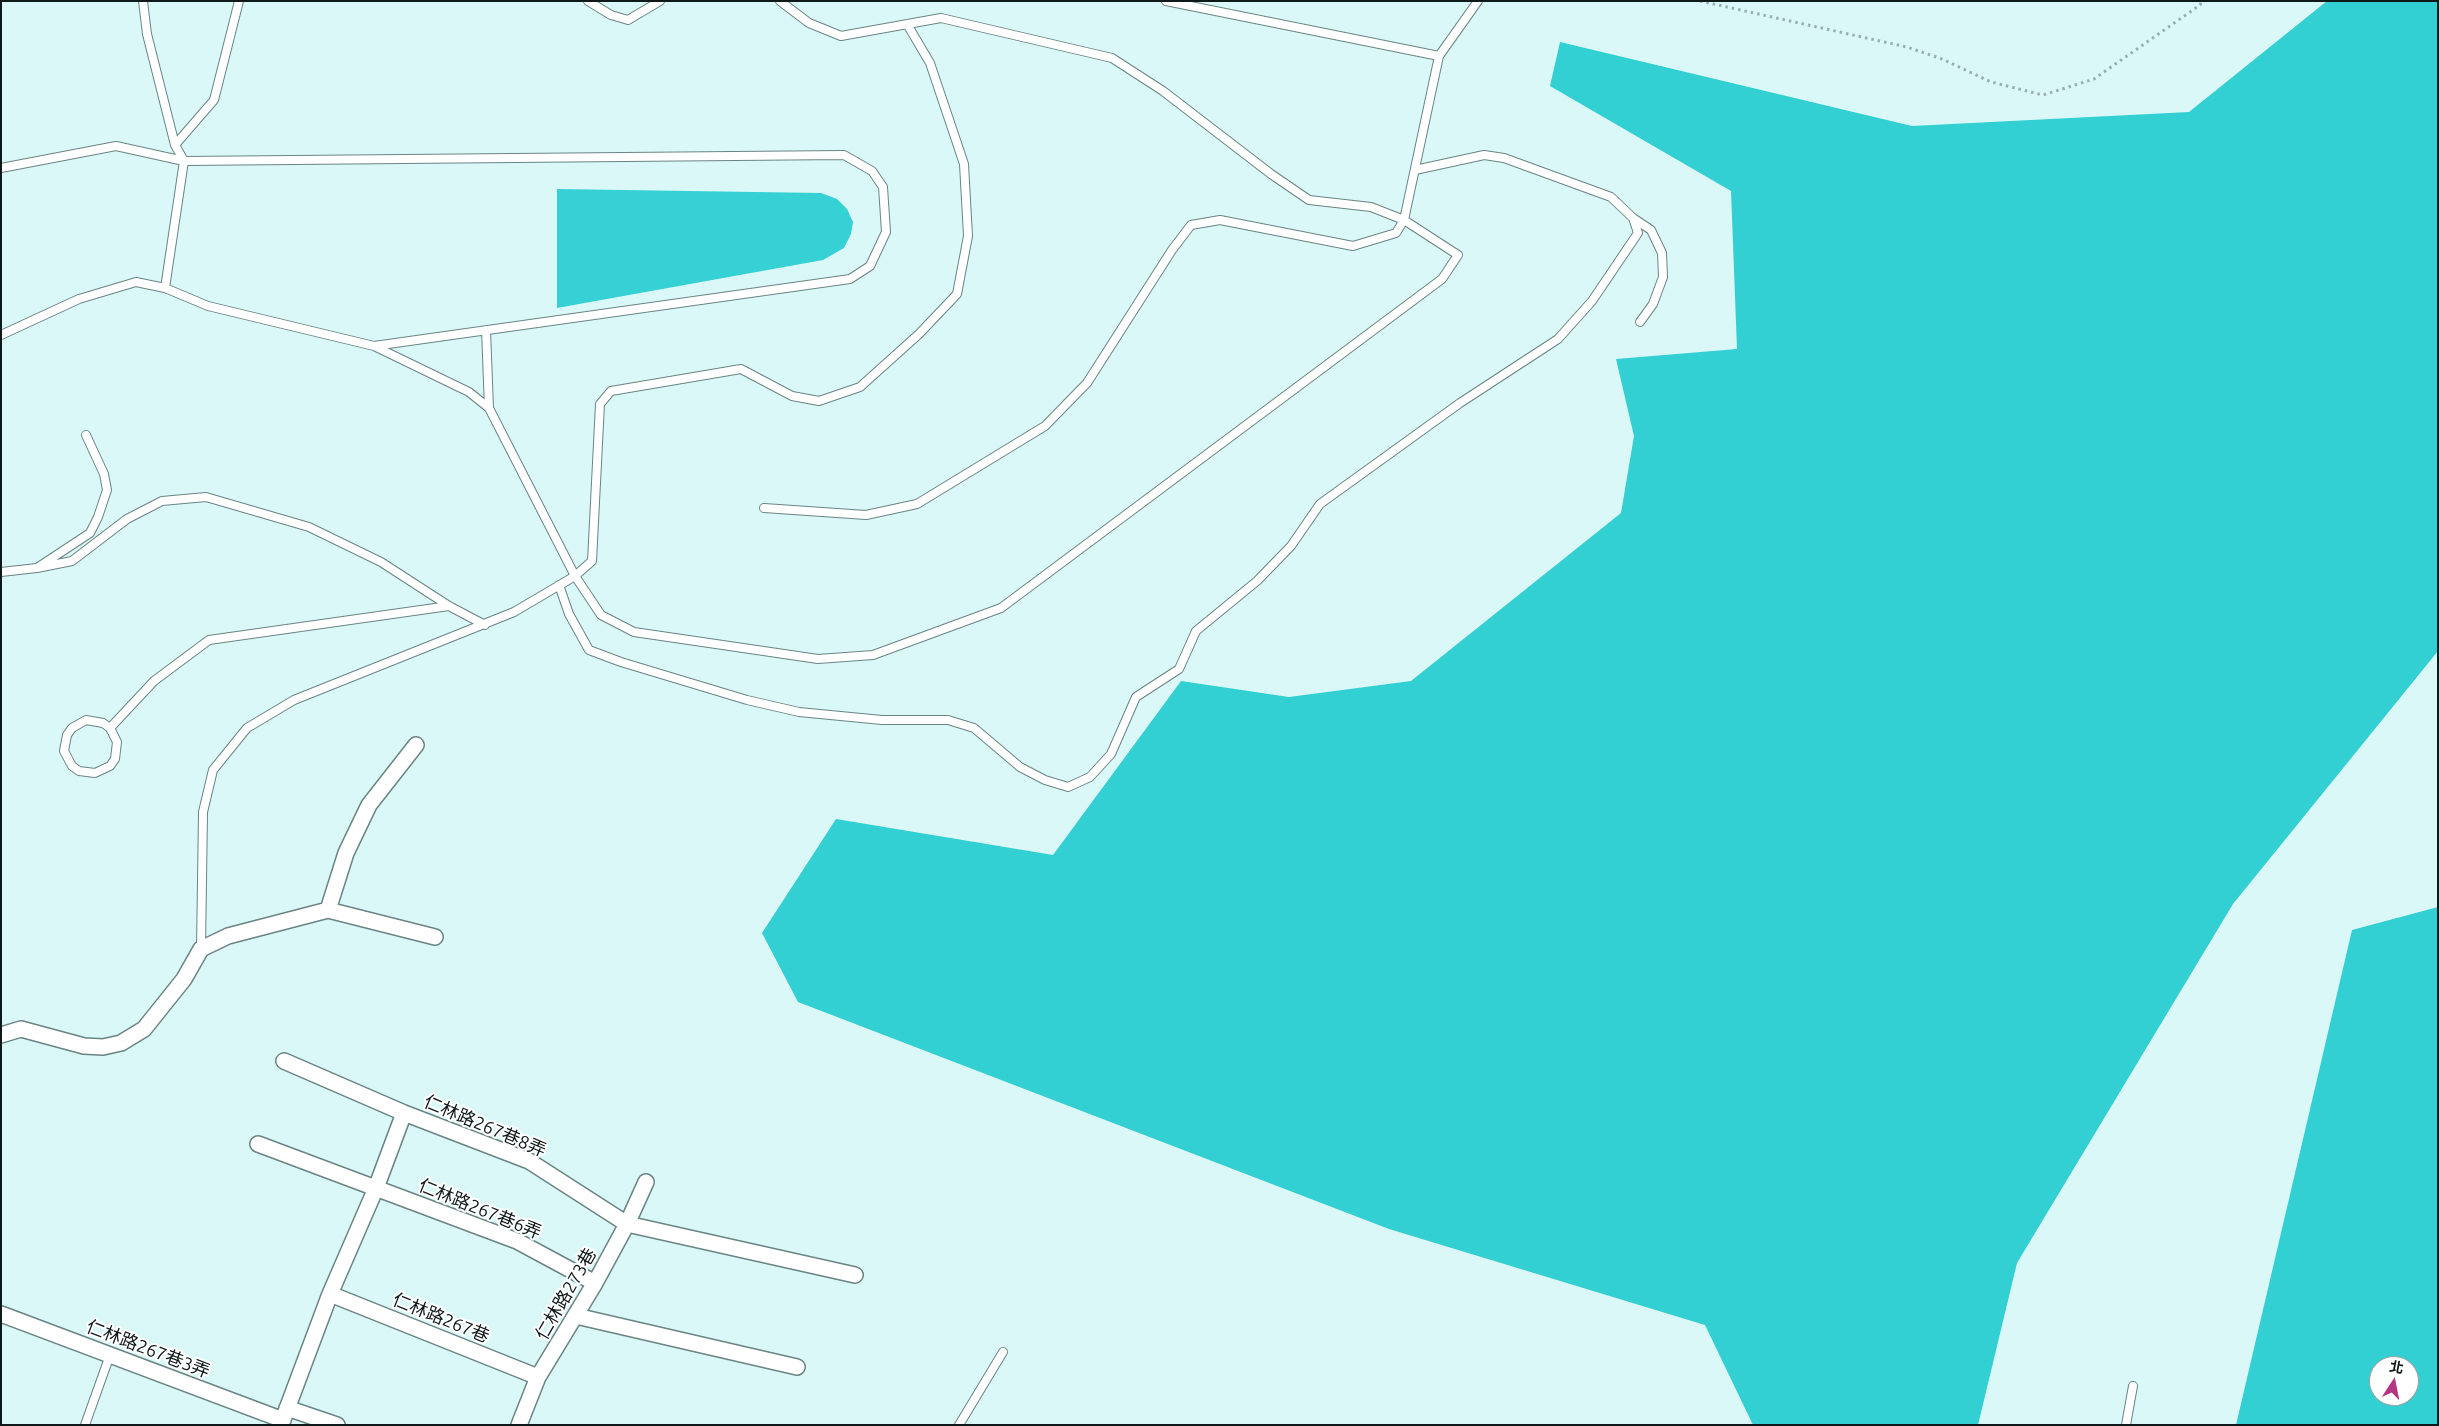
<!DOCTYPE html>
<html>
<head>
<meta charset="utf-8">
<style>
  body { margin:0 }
  #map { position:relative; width:2439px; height:1426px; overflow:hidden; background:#dbf8f8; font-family:Ubuntu,"Noto Sans TC",sans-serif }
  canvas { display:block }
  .frame { position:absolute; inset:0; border:2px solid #0f1919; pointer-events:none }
  .north { position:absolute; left:2369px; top:1356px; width:50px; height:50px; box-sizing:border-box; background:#fff; border:1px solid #9fa3a3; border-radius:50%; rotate:11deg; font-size:14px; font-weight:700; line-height:20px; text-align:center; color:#0f1919 }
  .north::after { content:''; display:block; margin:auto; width:18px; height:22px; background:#b43582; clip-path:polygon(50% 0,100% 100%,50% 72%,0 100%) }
</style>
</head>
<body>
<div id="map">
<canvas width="2439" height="1426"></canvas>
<div class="frame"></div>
<div class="north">北</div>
</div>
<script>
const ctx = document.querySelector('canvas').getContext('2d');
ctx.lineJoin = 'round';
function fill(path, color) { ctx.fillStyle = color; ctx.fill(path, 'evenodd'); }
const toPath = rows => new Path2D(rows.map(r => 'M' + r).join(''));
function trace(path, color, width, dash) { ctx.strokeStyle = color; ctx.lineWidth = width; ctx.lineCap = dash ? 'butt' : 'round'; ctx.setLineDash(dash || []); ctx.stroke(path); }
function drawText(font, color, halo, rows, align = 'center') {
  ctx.font = font + ' Ubuntu,"Noto Sans TC",sans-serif'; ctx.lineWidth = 4; ctx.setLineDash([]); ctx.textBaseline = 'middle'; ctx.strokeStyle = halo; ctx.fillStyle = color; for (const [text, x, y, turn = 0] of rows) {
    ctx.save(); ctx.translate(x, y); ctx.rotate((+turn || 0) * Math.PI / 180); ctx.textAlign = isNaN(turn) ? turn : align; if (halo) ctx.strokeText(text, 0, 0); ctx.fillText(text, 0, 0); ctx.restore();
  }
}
fill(toPath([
  [2327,1,2438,1,2438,651,2233,904,2017,1263,1978,1425,1753,1425,1705,1325,1389,1229,798,1002,762,933,836,819,1053,855,1181,681,1289,697,1411,681,1621,513,1634,436,1616,359,1737,349,1731,191,1550,86,1560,42,1912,126,2189,112],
  [2438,907,2438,1425,2236,1425,2352,930],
  [2379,1366,2409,1366,2409,1396,2379,1396]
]), '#32cfd3');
fill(toPath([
  [557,189,821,193,837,199,847,209,853,222,851,234,844,248,823,260,557,308]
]), '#35d1d5');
const service = toPath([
  [143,1,147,34,175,145,184,161,165,288],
  [588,1,611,15,628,20,660,1],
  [1166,1,1439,56],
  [175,145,214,100,239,1],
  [1,168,116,146,184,161,844,155,872,171,883,187,886,232,870,266,850,279,374,346,208,306,165,288,136,282,79,299,1,335],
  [1633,218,1651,230,1662,253,1663,277,1653,304,1640,322],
  [486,330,489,408],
  [374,346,469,392,489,408,575,576,601,615,634,632,818,659,873,655,1001,608,1442,279,1458,255,1404,220,1371,207,1309,200,1271,174,1163,91,1112,58,941,18,841,36,809,23,780,1],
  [764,508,866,515,917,504,1045,426,1087,383,1172,250,1191,225,1220,220,1353,246,1396,233,1404,220,1439,56,1478,1],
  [37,568,72,561,127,519,162,501,206,497,309,527,381,562,449,606,485,625],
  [1,572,37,568,90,533,98,517,107,490,104,474,86,435],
  [559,585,569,614,589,650,621,662,747,700,799,712,882,720,948,720,974,728,1020,767,1045,780,1068,787,1090,777,1111,754,1136,697,1179,669,1196,631,1257,581,1291,546,1320,504,1460,403,1558,339,1592,301,1638,233,1633,218,1611,197,1504,158,1484,155,1415,170],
  [110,728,117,742,115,759,110,766,95,773,79,771,72,766,64,751,67,735,72,728,86,720,103,723,110,728,154,681,209,640,449,606],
  [201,949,203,812,213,770,247,728,294,700,514,612,575,576,592,561,600,404,611,391,741,369,792,396,819,401,860,387,919,334,957,294,968,236,964,164,930,63,907,24],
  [85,1425,110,1355],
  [959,1425,1003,1352],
  [2126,1425,2133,1386]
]);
const minor = toPath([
  [328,910,346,853,369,805,416,745],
  [1,1035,21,1029,84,1046,103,1047,121,1043,144,1029,184,979,201,949,228,936,328,910,435,937],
  [284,1061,404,1113,529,1161,627,1224,855,1275],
  [258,1144,517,1241,595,1283],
  [330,1294,538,1377],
  [1,1314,283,1420],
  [576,1316,797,1367],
  [287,1408,337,1425],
  [281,1425,330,1294,376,1188,404,1113],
  [519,1425,538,1377,595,1283,627,1224,646,1182]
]);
trace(service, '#6a8484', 10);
trace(minor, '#6a8484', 18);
trace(toPath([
  [1700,1,1907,47,1942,59,1991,82,2043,95,2094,79,2200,5,2202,1]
]), '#99b0b0', 3, [2.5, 4]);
trace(service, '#fff', 8);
trace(minor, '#fff', 15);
drawText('18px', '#0f1919', '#fff', [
  ["仁林路267巷8弄",485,1126,23],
  ["仁林路267巷6弄",480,1209,22],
  ["仁林路273巷",566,1294,-60],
  ["仁林路267巷",441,1318,22],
  ["仁林路267巷3弄",148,1349,21]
]);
</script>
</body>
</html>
